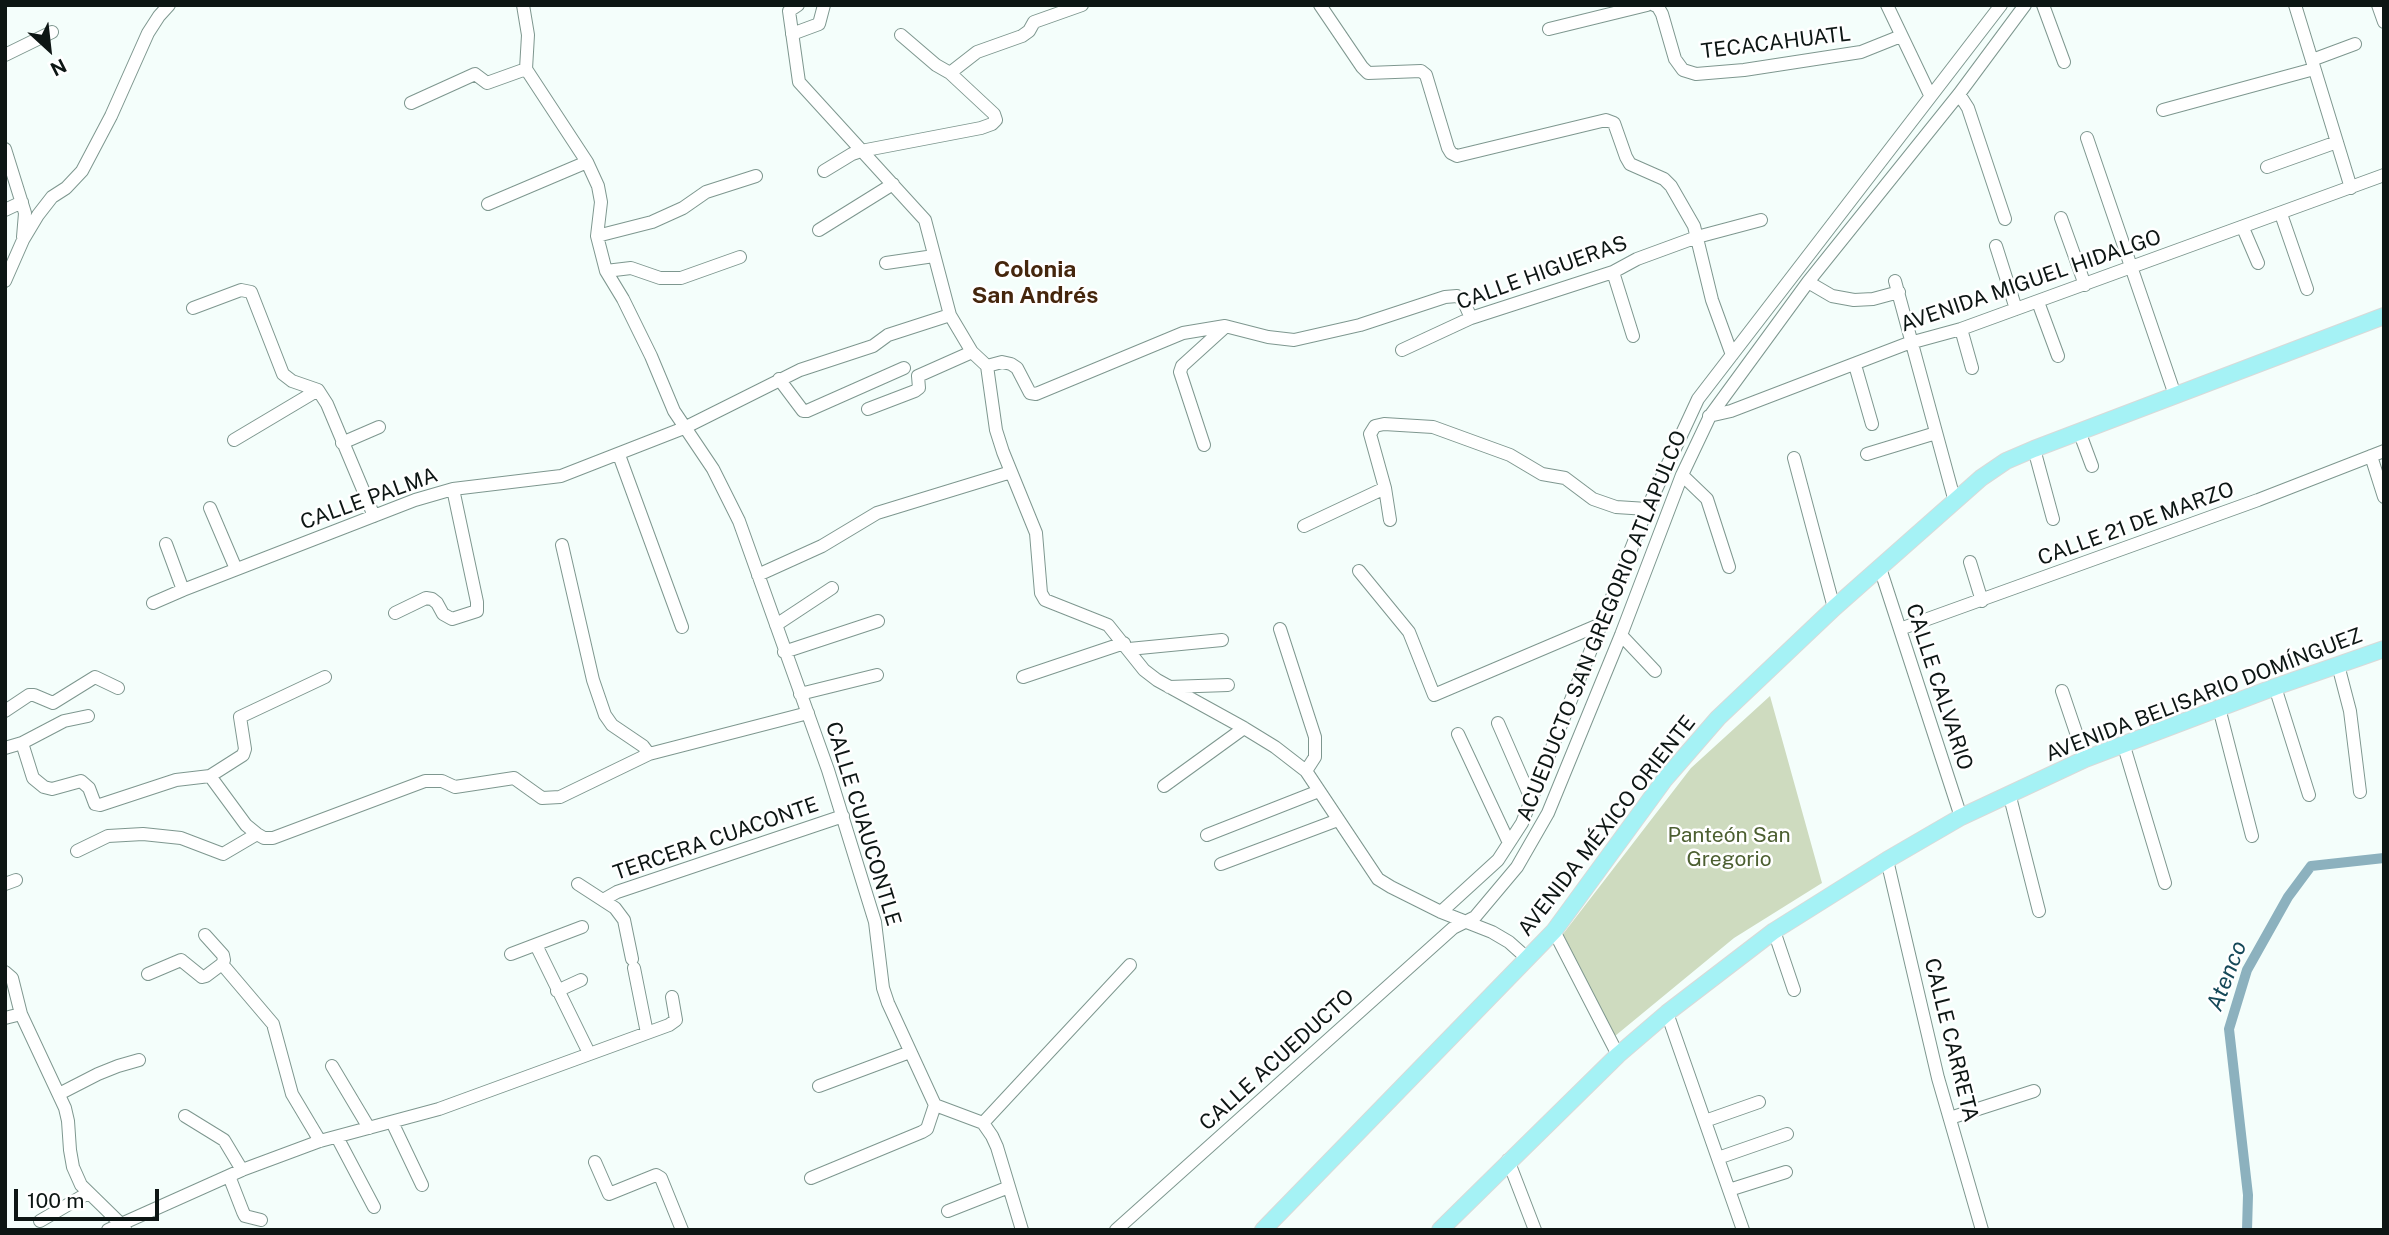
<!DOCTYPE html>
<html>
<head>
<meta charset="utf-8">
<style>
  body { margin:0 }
  #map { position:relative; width:2389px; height:1235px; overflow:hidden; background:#f4fefb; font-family:"Public Sans",sans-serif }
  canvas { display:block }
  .frame { position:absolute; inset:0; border:7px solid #0d1614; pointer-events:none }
  .north { position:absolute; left:14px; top:14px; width:70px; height:70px; -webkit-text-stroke:5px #fff; paint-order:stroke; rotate:153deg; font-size:19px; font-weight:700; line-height:28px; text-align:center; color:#0d1614 }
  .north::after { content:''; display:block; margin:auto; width:24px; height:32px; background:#0d1614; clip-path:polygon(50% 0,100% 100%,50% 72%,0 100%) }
  .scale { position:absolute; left:14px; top:1189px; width:145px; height:32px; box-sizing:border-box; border:4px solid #0d1614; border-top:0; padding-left:9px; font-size:21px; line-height:24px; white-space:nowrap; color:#0d1614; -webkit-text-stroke:5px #fff; paint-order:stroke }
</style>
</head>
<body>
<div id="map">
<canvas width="2389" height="1235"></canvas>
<div class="frame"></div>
<div class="north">N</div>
<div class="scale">100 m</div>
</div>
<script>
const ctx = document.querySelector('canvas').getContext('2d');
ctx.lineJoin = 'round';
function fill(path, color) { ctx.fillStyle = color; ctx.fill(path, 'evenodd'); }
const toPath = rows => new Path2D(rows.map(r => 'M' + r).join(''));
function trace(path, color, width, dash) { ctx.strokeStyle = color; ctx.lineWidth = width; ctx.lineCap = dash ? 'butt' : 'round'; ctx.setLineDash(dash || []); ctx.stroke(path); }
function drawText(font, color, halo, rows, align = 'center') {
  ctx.font = font + ' "Public Sans",sans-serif'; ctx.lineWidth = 5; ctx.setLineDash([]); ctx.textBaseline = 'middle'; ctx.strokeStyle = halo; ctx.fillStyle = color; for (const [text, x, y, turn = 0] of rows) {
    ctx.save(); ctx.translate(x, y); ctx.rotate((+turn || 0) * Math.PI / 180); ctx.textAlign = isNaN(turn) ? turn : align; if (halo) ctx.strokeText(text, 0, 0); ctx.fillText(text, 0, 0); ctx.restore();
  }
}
fill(toPath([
  [1770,696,1822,883,1734,938,1615,1036,1563,934,1691,768]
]), '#cedbbf');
trace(toPath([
  [2247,1230,2248,1195,2229,1029,2247,970,2288,897,2311,866,2384,858]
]), '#8cb1be', 10);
const minor = toPath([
  [523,5,528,35,526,69,587,162,598,186,601,202,597,236,606,271,623,299,651,356,674,411,713,469,739,521,828,770,875,922,883,988,888,1003,935,1105,983,1123,992,1136,997,1147,1022,1230],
  [798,5,789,11,799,82,925,220,950,315,972,352,987,366,996,430,1003,452,1036,533,1041,593,1045,600,1108,625,1144,670,1157,680,1244,728,1275,747,1306,771,1378,879,1391,887,1441,912,1492,932,1509,942,1528,959],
  [1320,5,1362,67,1368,73,1421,71,1426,75,1448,148,1451,153,1457,156,1606,120,1614,123,1626,157,1630,164,1664,179,1671,186,1694,226,1712,300,1732,355],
  [1654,5,1658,7,1662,14,1675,59,1683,70,1696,74,1744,70,1861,52,1901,36],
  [1887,5,1930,95],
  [2043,5,2064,62],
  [2295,5,2351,188],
  [2378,5,2384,22],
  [1549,29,1647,5],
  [792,34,819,24,824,5],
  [5,55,52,32],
  [2312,60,2355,44],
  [950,73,977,52,1022,36,1029,31,1034,22,1082,5],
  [1959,94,1968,108,2005,219],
  [411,103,475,74,487,83,526,69],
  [2163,110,2314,69],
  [2087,138,2175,395],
  [5,149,25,213,23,237],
  [2267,167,2337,142],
  [824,171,852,154,861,151,981,128,992,124,996,120,994,114,950,73,936,65,901,35],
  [488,204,587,162],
  [5,210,22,202],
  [2281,214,2307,289],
  [2061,218,2085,285],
  [2243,228,2258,263],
  [819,230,893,184],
  [597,236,652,222,683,208,706,192,756,176],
  [1996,246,2016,309],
  [886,263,934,256],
  [606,271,631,268,660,278,681,278,740,257],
  [1613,272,1633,336],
  [5,281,23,240,38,215,52,197,66,188,82,171,111,116,148,33,159,16,169,5],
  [1895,281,1955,502],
  [1808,282,1832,296,1854,300,1873,299,1899,292],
  [2038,302,2058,356],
  [193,308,241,290,251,292,283,374,292,381,318,390,327,404,374,516],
  [1961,329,1972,368],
  [1402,350,1471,318,1613,272,1637,259,1697,237,1761,220],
  [1855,365,1872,424],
  [987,366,1002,362,1011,364,1017,368,1030,393,1036,394,1183,333,1225,326,1268,337,1294,340,1360,325,1445,297,1457,296,1463,300,1471,318],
  [779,379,803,411,807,411,904,368],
  [868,409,915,391,919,388,918,376,972,352],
  [1709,416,1731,411,1906,344,1961,329,2384,175],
  [2079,431,2092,466],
  [234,440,318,390],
  [342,443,379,427],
  [1204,445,1180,372,1182,366,1225,327],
  [2034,449,2053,519],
  [1867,454,1936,433],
  [619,455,682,627],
  [2371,456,2384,497],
  [1794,458,1834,608],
  [1682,475,1707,499,1729,567],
  [210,508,236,569],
  [1390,520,1385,488,1370,434,1375,426,1384,424,1433,427,1510,455,1542,474,1565,478,1593,499,1616,507,1647,509],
  [1304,526,1385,488],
  [166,544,183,590],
  [562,545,593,680,605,715,612,725,643,746,649,754],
  [1970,562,1982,601],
  [1880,568,1961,817],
  [1359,571,1409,632,1434,695,1601,624],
  [758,575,822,546,877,513,1011,472],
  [153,603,183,590,415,500,453,489,561,476,684,428,800,370,873,346,888,335,950,315],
  [395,613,426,598,432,599,437,603,443,614,452,619,477,611,477,602,453,489],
  [776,625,832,588],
  [1280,629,1315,737,1315,757,1306,771],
  [1900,629,2258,500,2384,451],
  [1621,635,1655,671],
  [1129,649,1222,640],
  [784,652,878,621],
  [2338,665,2350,711,2360,792],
  [1023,677,1124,643],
  [1169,687,1228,685],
  [2275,687,2309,795],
  [2062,691,2085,759],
  [800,694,877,675],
  [2219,708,2252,836],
  [5,711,29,695,34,695,53,703,95,677,118,688],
  [1498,723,1532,801],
  [1458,734,1509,843],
  [22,743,33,778,44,787,52,789,81,781,89,788,95,804,100,805,176,780,210,776,246,825,257,834,264,838,273,838,425,781,442,781,455,787,514,778,542,798,560,797,649,754,808,713],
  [2123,743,2165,883],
  [5,748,22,743,64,721,88,716],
  [210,776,243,755,245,749,240,717,325,677],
  [1164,786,1244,728],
  [2009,793,2039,911],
  [1207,835,1319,791],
  [77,851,108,836,143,834,181,838,223,854,257,834],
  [1887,860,1938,1078,1982,1230],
  [1221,864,1338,820],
  [5,884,16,880],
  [578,884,615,908,624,920,632,959],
  [603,900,617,892,843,816],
  [1441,912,1498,860,1522,823,1647,509,1698,399,2001,5],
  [1554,931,1618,1055],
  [1774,931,1794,990],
  [205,935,223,955,224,960,222,964,273,1024,292,1094,320,1141],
  [536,945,589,1053],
  [511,954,582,927],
  [634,968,647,1033],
  [5,972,12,978,21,1014,65,1108,68,1121,70,1150,73,1167,81,1185,125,1228],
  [148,974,181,960,202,977,206,976,222,964],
  [557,991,581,980],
  [1667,1013,1743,1230],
  [5,1018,21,1014],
  [332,1066,369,1128],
  [819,1086,910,1052],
  [59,1094,98,1074,118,1066,139,1060],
  [185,1116,224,1140,242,1170],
  [1950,1118,2034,1091],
  [1705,1121,1759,1102],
  [392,1122,422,1185],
  [983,1123,1130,965],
  [337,1137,374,1207],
  [1718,1158,1787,1134],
  [1508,1160,1535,1230],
  [595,1162,609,1194,656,1175,661,1178,682,1230],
  [229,1176,243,1212,245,1216,261,1220],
  [811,1178,922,1132,927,1129,935,1105],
  [1729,1190,1786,1172],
  [948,1211,1009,1187],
  [40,1221,88,1193],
  [108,1230,242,1170,320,1141,439,1109,669,1025,676,1020,672,997],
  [1116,1230,1453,928,1475,917,1517,867,1548,813,1621,635,1682,475,1710,416,1808,282,1959,94,2025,5]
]);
const major = toPath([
  [1263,1230,1554,931,1665,779,1718,718,1834,608,1981,478,2006,461,2034,449,2384,316],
  [1440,1230,1618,1055,1667,1013,1774,931,1887,860,1961,817,2085,759,2275,687,2384,649]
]);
trace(minor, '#7e978f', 14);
trace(major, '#d8dad9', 18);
trace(minor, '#fff', 12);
trace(major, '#a5f2f5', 16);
drawText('21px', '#0d1614', '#fff', [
  ["TECACAHUATL",1776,43,-7],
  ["CALLE HIGUERAS",1542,273,-20],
  ["AVENIDA MIGUEL HIDALGO",2031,281,-19],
  ["CALLE PALMA",369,499,-20],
  ["CALLE 21 DE MARZO",2136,524,-20],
  ["ACUEDUCTO SAN GREGORIO ATLAPULCO",1602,626,-68],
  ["CALLE CALVARIO",1939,687,72],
  ["AVENIDA BELISARIO DOMÍNGUEZ",2204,695,-21],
  ["CALLE CUAUCONTLE",863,824,73],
  ["AVENIDA MÉXICO ORIENTE",1607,826,-52],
  ["TERCERA CUACONTE",716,839,-19],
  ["CALLE CARRETA",1951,1040,76],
  ["CALLE ACUEDUCTO",1277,1060,-42]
]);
drawText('21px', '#4c5f31', '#fff', [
  ["Panteón San",1729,836],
  ["Gregorio",1729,860]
]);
drawText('bold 23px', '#45260d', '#fff', [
  ["Colonia",1035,270],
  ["San Andrés",1035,296]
]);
drawText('italic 23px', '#164959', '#fff', [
  ["Atenco",2227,976,-69]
]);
</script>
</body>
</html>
